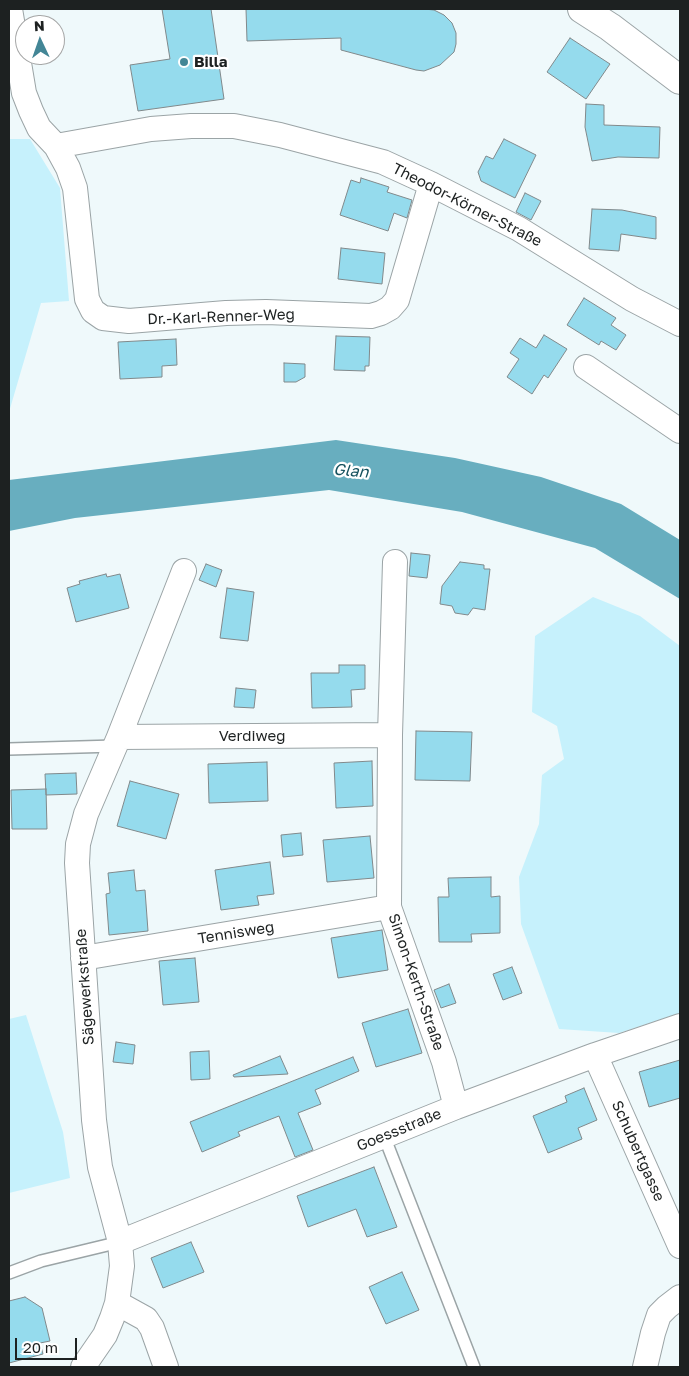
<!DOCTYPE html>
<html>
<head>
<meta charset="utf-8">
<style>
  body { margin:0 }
  #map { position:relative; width:689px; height:1376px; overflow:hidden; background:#eff9fb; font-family:"Golos Text",sans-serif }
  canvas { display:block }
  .frame { position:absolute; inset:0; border:10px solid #1d2121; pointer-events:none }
  .north { position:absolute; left:15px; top:15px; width:50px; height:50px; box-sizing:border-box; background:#fff; border:1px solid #a5a6a6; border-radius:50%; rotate:357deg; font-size:14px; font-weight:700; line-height:20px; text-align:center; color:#1d2121 }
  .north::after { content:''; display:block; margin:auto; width:18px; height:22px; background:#438696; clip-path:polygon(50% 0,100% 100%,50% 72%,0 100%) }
  .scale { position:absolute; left:15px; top:1338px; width:62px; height:22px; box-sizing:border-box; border:2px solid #1d2121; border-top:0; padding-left:6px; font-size:15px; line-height:18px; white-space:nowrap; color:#1d2121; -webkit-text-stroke:4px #fff; paint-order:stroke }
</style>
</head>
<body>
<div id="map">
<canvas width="689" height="1376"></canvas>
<div class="frame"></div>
<div class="north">N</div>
<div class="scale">20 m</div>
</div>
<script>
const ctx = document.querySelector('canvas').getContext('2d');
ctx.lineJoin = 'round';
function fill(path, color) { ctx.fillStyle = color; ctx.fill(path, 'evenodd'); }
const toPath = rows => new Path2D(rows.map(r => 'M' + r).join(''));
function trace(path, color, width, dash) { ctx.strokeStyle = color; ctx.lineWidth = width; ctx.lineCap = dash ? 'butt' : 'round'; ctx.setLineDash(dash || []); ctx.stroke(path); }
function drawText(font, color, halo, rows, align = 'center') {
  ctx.font = font + ' "Golos Text",sans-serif'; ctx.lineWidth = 4.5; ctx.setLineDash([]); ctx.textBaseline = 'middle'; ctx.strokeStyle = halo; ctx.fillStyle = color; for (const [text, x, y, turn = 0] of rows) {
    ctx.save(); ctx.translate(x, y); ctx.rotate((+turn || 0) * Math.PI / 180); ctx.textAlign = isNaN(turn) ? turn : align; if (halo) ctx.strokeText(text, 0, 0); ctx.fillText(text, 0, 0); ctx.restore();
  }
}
fill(toPath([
  [9,139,30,139,60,188,69,301,41,303,9,412],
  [593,597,640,616,680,646,680,1013,619,1033,559,1029,521,924,519,877,539,824,542,775,564,759,557,726,532,712,535,636],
  [26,1015,63,1132,70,1178,9,1193,9,1019]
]), '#c6f1fc');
fill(toPath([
  [336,440,455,458,541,477,621,504,680,540,680,599,595,548,462,512,329,490,75,518,9,531,9,480]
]), '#68aebf');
const building = toPath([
  [162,9,211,9,224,99,138,111,130,65,170,59,162,9],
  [246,9,424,9,434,10,444,15,452,23,456,33,456,44,454,52,440,65,424,71,416,70,341,50,341,38,247,41,246,9],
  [570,38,610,64,586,99,547,72,570,38],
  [586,104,604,105,604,125,660,127,659,158,618,157,592,161,585,127,586,104],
  [504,139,536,155,515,198,481,181,478,172,486,156,493,159,504,139],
  [361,178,389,187,387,192,412,200,407,218,394,213,388,231,340,215,351,180,360,183,361,178],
  [525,193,541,201,531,220,516,212,525,193],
  [592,209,622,210,656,217,656,239,621,234,619,251,589,249,592,209],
  [341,248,385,253,382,284,338,279,341,248],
  [584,298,616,318,611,325,626,335,616,350,601,341,599,345,567,325,584,298],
  [544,335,567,349,548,378,544,375,532,394,507,377,519,359,510,353,520,338,536,348,544,335],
  [336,336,370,337,369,366,365,366,365,371,334,370,336,336],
  [176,339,177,365,162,366,162,377,120,379,118,342,176,339],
  [284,363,305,364,305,377,296,382,284,382,284,363],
  [411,553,430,555,427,578,409,576,411,553],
  [460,562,484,565,484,569,490,569,485,610,473,608,468,615,455,613,452,606,440,604,442,586,460,562],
  [206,564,222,570,216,587,199,580,206,564],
  [106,574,107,577,120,574,129,608,76,622,67,588,80,584,79,581,106,574],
  [227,588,254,592,248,641,220,638,227,588],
  [339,665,365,665,365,689,351,690,352,707,312,708,311,673,339,673,339,665],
  [236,688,256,690,254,708,234,707,236,688],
  [416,731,472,732,470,781,415,780,416,731],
  [372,761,373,806,336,808,334,763,372,761],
  [267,762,268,801,209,803,208,764,267,762],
  [76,773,77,794,46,795,45,774,76,773],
  [130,781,179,794,166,839,117,826,130,781],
  [46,789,47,829,12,829,11,790,46,789],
  [301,833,303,855,283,857,281,835,301,833],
  [370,836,374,878,327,882,323,840,370,836],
  [270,862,274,894,257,896,259,905,221,910,215,870,270,862],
  [134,870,136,891,145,890,148,931,109,935,106,894,110,893,108,873,134,870],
  [491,877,491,897,500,896,500,933,471,934,472,942,439,942,438,897,449,897,448,878,491,877],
  [382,930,388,970,338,978,331,938,382,930],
  [195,958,199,1002,163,1005,159,961,195,958],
  [512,967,522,993,503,1000,493,974,512,967],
  [449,984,456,1003,441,1008,434,990,449,984],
  [408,1009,422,1053,376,1067,362,1023,408,1009],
  [116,1042,135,1045,133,1064,113,1062,116,1042],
  [209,1051,210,1079,191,1080,190,1052,209,1051],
  [280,1056,288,1074,234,1077,233,1075,280,1056],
  [353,1057,359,1071,315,1090,321,1104,298,1113,313,1150,295,1157,279,1116,238,1132,240,1136,202,1152,190,1122,353,1057],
  [680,1060,680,1098,649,1107,639,1072,680,1060],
  [584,1088,597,1120,578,1128,582,1139,548,1153,533,1116,567,1102,565,1096,584,1088],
  [374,1167,397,1227,367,1237,356,1209,308,1227,297,1196,374,1167],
  [191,1242,204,1272,163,1288,151,1258,191,1242],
  [402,1272,419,1310,386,1324,369,1287,402,1272],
  [25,1297,42,1308,50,1341,40,1343,43,1354,9,1363,9,1301,25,1297]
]);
fill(building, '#95dbed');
trace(building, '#81898b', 1);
const lane = toPath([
  [9,749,115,746],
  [384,1136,474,1367],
  [9,1273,41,1261,120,1242]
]);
const street = toPath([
  [10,9,24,93,31,111,39,128,56,146,151,129,191,126,234,126,280,135,383,162,431,184,519,229,632,299,680,324],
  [56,146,68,168,75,188,87,299,93,311,103,318,129,321,226,313,266,312,371,316,381,313,390,308,397,300,431,184],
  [586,367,680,431],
  [184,571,119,737,390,735,395,562],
  [390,735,389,907,444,1062,456,1107],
  [83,958,389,907],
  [595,1055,680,1246],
  [120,1242,456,1107,595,1055,680,1026],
  [117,1303,146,1319,152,1328,166,1367],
  [83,1367,105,1335,112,1318,117,1303,122,1266,120,1242,100,1167,94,1120,77,863,78,844,86,814,119,737],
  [645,1367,653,1333,659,1315,667,1307,680,1297]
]);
const secondary = toPath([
  [582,9,610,27,680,80]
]);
trace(lane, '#9ba4a6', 14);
trace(street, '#9ba4a6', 26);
trace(secondary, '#9ba4a6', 30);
trace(lane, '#fff', 11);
trace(street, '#fff', 24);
trace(secondary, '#fff', 28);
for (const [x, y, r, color] of [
  [184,62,5,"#438696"]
]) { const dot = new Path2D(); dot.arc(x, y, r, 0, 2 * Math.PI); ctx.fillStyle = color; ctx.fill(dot); trace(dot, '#fff', 2); }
drawText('bold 15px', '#1d2121', '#fff', [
  ["Billa",194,62]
], 'left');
drawText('15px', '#1d2121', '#fff', [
  ["Theodor-Körner-Straße",467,205,27],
  ["Dr.-Karl-Renner-Weg",221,317,-2],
  ["Verdiweg",252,736],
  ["Tennisweg",236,933,-9],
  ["Simon-Kerth-Straße",416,982,71],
  ["Sägewerkstraße",85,987,-94],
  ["Goessstraße",399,1130,-22],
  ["Schubertgasse",638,1151,66]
]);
drawText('italic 16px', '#16525f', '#fff', [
  ["Glan",351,471,5]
]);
</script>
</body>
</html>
